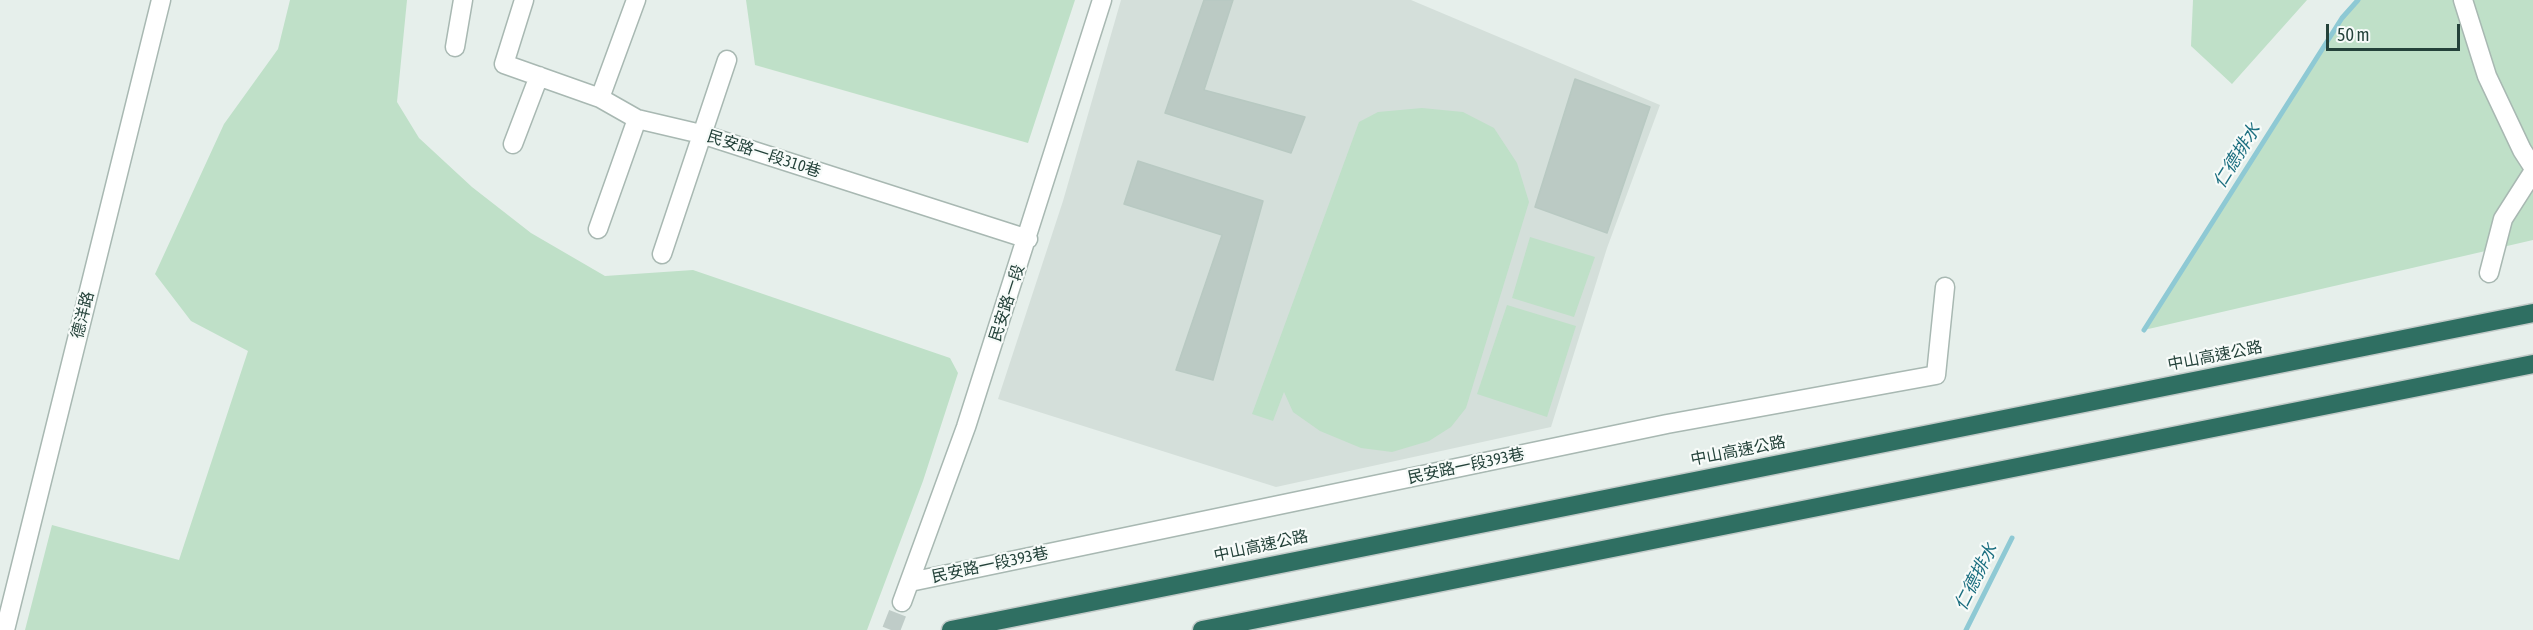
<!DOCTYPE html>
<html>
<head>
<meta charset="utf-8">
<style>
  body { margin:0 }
  #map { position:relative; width:2533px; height:630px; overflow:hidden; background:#e6efeb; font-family:"Asap Condensed",sans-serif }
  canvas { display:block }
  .scale { position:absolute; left:2326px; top:24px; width:134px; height:27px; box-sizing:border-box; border:3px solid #24423a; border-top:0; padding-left:8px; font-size:18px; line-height:21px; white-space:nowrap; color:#24423a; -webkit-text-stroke:4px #f7fbf9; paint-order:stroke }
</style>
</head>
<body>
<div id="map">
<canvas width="2533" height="630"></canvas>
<div class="scale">50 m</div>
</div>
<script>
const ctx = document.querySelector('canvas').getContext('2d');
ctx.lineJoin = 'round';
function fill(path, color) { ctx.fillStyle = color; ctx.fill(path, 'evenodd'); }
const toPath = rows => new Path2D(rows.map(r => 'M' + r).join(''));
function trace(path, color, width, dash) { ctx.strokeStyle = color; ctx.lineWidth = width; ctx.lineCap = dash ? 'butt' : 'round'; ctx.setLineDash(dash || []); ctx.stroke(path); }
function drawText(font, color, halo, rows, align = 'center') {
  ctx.font = font + ' "Asap Condensed","Noto Sans TC",sans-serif'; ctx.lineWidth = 4.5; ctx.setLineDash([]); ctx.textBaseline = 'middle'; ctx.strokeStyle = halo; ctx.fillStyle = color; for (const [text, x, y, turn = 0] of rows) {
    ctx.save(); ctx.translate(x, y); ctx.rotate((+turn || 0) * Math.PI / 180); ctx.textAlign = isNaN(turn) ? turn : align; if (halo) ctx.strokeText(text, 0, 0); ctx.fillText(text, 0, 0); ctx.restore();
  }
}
fill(toPath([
  [1121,0,1411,0,1660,105,1607,248,1551,427,1276,487,998,399,1063,201]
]), '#d4dfda');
fill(toPath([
  [290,0,407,0,397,102,419,138,472,187,531,233,605,276,693,270,950,358,958,373,923,481,867,630,25,630,52,525,179,560,248,351,191,321,155,274,224,124,278,49],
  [746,0,1075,0,1028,143,755,65],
  [2193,0,2307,0,2232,84,2191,46],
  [2358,0,2533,0,2533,240,2144,330,2342,18],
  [1422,108,1463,112,1494,128,1517,163,1529,202,1466,408,1451,427,1429,441,1392,452,1361,448,1320,431,1293,412,1284,392,1273,421,1252,414,1359,122,1378,112],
  [1530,237,1595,257,1574,317,1512,298],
  [1507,305,1576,326,1547,417,1477,394]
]), '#bfe0c8');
trace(toPath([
  [2144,330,2342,18,2358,0],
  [1966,630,2012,538]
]), '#8ec9d4', 5);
const building = toPath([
  [1204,0,1233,0,1204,90,1305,117,1291,153,1165,113,1204,0],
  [1575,79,1650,107,1607,233,1535,207,1575,79],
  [1138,161,1263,201,1213,380,1176,370,1222,235,1124,204,1138,161]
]);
fill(building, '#bbcac4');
trace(building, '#b8c9c2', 1.5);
trace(toPath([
  [891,630,902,602]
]), '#bfccc8', 18, [18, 9]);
const minor = toPath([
  [524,0,504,64,600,98,637,119,701,134,1028,239],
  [2463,0,2487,76,2522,150,2533,167],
  [455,47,463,0],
  [600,98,636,0],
  [513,144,539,76],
  [598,229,637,119],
  [662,254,727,60],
  [2489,273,2503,219,2533,172],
  [910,582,1667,424,1936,375,1945,287],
  [902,602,966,427,1102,0],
  [5,630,161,0]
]);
const highway = toPath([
  [951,630,2533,313],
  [1202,630,2533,364]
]);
trace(minor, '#a8b8b2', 21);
trace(highway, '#c2cac8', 21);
trace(minor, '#fff', 18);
trace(highway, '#2f6f62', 18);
drawText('16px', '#24423a', '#f7fbf9', [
  ["民安路一段310巷",764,154,18],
  ["民安路一段",1007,303,-72],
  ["德洋路",83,315,-76],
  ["中山高速公路",2215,356,-11],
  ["中山高速公路",1738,451,-11],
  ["民安路一段393巷",1466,466,-12],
  ["中山高速公路",1261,546,-12],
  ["民安路一段393巷",990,565,-12]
]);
drawText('italic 18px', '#1c6f80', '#f7fbf9', [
  ["仁德排水",2237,156,-58],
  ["仁德排水",1976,577,-63]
]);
</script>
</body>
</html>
